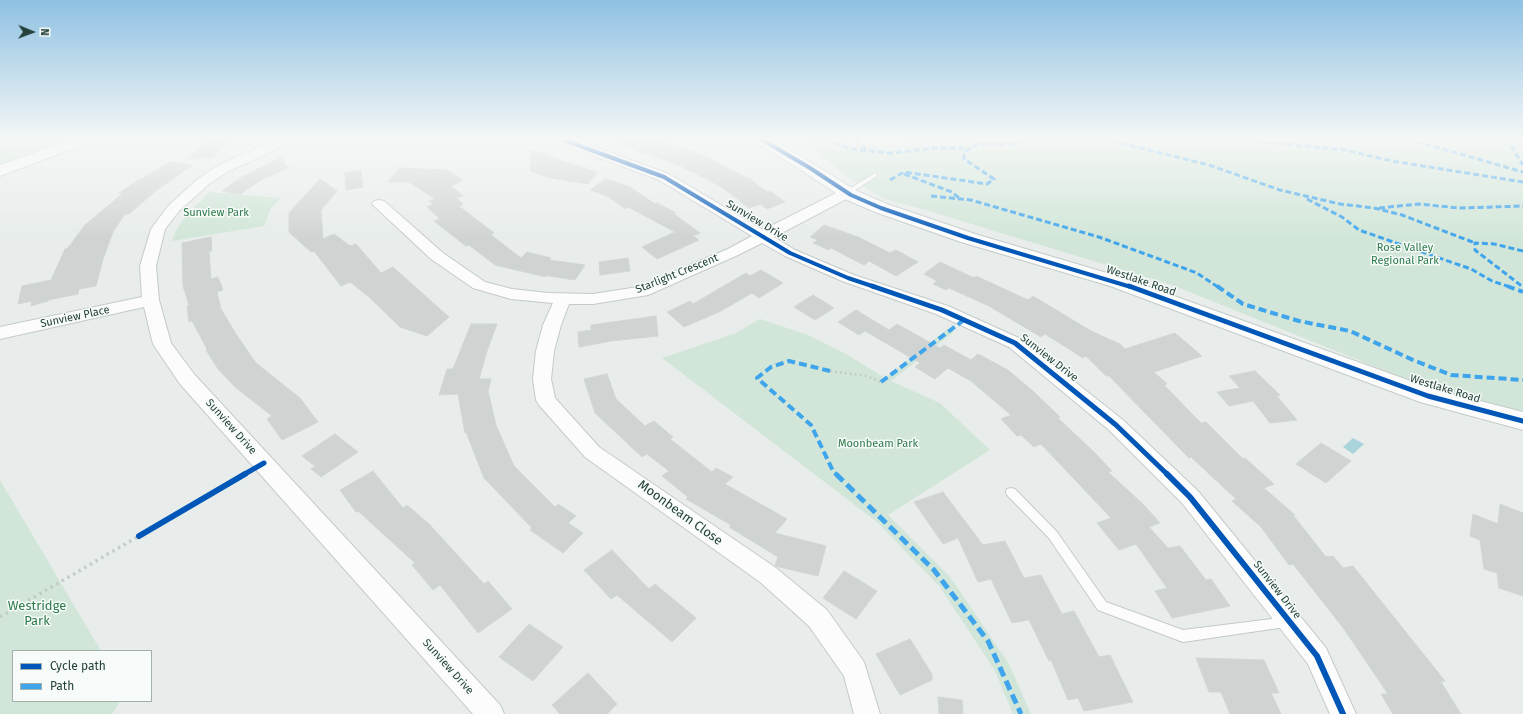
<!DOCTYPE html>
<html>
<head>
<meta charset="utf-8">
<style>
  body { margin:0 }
  #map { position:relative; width:1523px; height:714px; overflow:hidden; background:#e8edeb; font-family:"Fira Sans",sans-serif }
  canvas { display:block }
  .legend { position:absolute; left:12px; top:650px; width:140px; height:52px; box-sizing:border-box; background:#f7fbf9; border:1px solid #a3b1ad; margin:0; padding:5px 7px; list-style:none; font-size:12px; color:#24423a }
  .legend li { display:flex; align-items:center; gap:8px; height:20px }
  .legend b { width:20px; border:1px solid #a3b1ad }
  .north { position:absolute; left:12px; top:12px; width:40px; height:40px; -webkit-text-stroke:3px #f7fbf9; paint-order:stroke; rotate:91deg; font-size:11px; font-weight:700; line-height:16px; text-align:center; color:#24423a }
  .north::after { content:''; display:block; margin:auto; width:14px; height:18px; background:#24423a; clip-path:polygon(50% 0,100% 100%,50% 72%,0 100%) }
</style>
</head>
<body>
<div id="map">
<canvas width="1523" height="714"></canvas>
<ul class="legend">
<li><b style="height:5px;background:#0057b8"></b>Cycle path</li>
<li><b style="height:5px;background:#3ea4ec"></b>Path</li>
</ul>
<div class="north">N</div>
</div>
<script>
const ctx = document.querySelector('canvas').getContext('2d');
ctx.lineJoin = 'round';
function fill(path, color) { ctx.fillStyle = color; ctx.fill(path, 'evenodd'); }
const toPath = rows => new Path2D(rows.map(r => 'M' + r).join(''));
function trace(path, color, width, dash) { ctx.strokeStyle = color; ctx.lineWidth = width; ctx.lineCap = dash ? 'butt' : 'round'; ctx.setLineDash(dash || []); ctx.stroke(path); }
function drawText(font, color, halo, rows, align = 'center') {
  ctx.font = font + ' "Fira Sans",sans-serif'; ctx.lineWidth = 3; ctx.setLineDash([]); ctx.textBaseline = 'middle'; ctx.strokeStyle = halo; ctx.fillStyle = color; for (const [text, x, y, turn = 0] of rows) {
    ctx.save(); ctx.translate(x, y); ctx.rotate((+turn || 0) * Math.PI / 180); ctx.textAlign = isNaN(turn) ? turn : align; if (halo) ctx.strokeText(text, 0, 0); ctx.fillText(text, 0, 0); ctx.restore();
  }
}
fill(toPath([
  [0,139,79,139,0,165],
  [799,139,843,139,850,145,928,139,1523,139,1523,415,1423,386,1172,285,929,211,885,199,856,183],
  [209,192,281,198,271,208,264,226,172,241,176,231,183,219],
  [760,319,808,335,846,354,885,378,947,329,954,332,891,381,940,403,990,450,888,515,951,578,1009,664,1031,714,1013,714,995,671,940,587,877,522,662,358,736,333],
  [0,480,101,651,13,651,13,701,120,701,112,714,0,714]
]), '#d1e6d8');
fill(toPath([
  [1353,438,1364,444,1353,454,1343,447]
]), '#a9d4db');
trace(toPath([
  [0,141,4,139]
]), '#a9d4db', 4);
const building = toPath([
  [207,139,231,139,213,158,189,158,207,139],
  [614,139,670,139,664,142,668,144,670,143,707,157,747,178,749,178,767,192,770,191,785,202,767,209,760,204,749,208,723,188,693,172,682,168,684,167,643,153,614,141,614,139],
  [531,149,566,162,598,172,588,184,551,178,530,171,531,149],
  [281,157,285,163,283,164,289,167,269,177,266,177,240,194,222,191,240,178,281,157],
  [169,162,193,165,158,189,129,214,125,214,113,232,103,259,96,286,79,289,78,294,48,300,48,301,31,306,32,301,18,304,22,286,51,280,65,249,68,248,85,225,123,193,119,193,140,179,142,179,169,162],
  [399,168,447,170,463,180,451,186,463,196,456,198,463,204,459,206,494,233,491,235,521,258,527,252,551,258,549,260,585,265,575,280,543,275,546,277,495,265,469,245,466,246,434,221,440,219,427,207,433,204,429,201,435,199,409,182,388,182,399,168],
  [361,170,363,187,346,190,345,173,361,170],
  [320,179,337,191,321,210,323,239,334,234,350,246,356,244,381,273,393,267,449,317,427,336,400,327,369,297,350,282,341,286,314,251,311,252,289,232,289,213,320,179],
  [606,179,630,187,655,204,657,203,676,213,674,214,700,233,693,236,699,240,657,259,642,247,675,232,628,207,625,209,609,197,590,190,606,179],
  [824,225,858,237,890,253,896,250,918,262,896,276,869,261,864,265,831,248,829,250,813,243,818,240,810,237,824,225],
  [211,237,212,251,209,251,211,279,218,277,223,290,217,292,221,309,236,334,256,363,300,398,318,422,282,440,267,419,272,416,235,387,218,369,206,350,207,349,192,321,189,322,187,306,189,305,183,286,182,243,211,237],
  [628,258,630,271,600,275,599,262,628,258],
  [940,262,974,278,976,276,1028,300,1033,296,1091,331,1120,344,1125,349,1175,333,1202,356,1154,372,1167,384,1164,385,1201,423,1206,422,1243,459,1245,458,1274,484,1264,488,1295,515,1293,515,1326,557,1333,556,1343,568,1353,566,1445,681,1441,682,1461,714,1393,714,1381,694,1388,694,1344,629,1293,564,1289,565,1261,527,1232,501,1236,499,1191,457,1189,458,1109,376,1106,376,1086,356,1083,358,1045,334,1041,337,989,306,949,288,946,290,933,284,937,281,924,274,940,262],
  [761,270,783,283,759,298,752,293,721,311,684,327,667,312,690,301,693,304,746,273,750,276,761,270],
  [813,295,834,308,815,320,794,307,813,295],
  [856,310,889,330,897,324,940,348,944,345,971,360,978,354,1008,370,1034,392,1060,417,1058,418,1096,454,1112,471,1108,472,1144,505,1160,523,1149,527,1168,548,1180,546,1206,580,1211,579,1230,606,1172,618,1155,591,1167,588,1136,544,1119,550,1097,523,1111,518,1041,444,1034,447,1021,435,1017,436,1001,419,1011,415,971,381,948,368,935,379,915,367,920,363,865,331,859,335,838,322,856,310],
  [656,316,658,336,611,341,579,347,578,332,591,330,591,325,656,316],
  [471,324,497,324,487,351,479,379,491,379,488,391,496,425,514,466,555,507,558,504,576,516,568,523,583,533,563,553,530,530,532,528,484,478,466,432,465,433,458,394,439,395,447,369,453,369,471,324],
  [1255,371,1280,395,1277,396,1297,420,1270,423,1253,401,1229,406,1217,392,1240,388,1229,376,1255,371],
  [607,374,616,399,645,426,654,421,673,437,670,439,712,472,716,468,733,477,725,484,787,519,775,533,826,546,818,576,775,566,778,557,729,527,731,525,686,499,688,497,662,476,669,471,647,454,642,457,595,413,584,379,607,374],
  [335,434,358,452,321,477,311,469,315,466,302,456,335,434],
  [1321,443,1351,461,1326,483,1296,464,1321,443],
  [373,471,403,508,407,505,429,524,484,584,488,581,512,609,478,633,440,585,433,590,412,565,415,563,358,511,356,512,340,490,373,471],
  [943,492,983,545,1005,541,1024,578,1041,575,1062,614,1074,611,1099,657,1110,655,1133,702,1084,711,1078,698,1068,700,1051,660,1049,661,1029,620,1012,623,991,579,978,582,958,538,943,544,914,502,943,492],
  [1500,504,1523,513,1523,596,1499,588,1497,573,1484,569,1480,540,1470,536,1473,514,1498,524,1500,504],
  [612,550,649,589,655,584,696,618,672,642,617,595,611,599,584,570,612,550],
  [844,571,877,591,856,619,823,598,844,571],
  [529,624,563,647,533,681,499,657,529,624],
  [910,639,932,674,932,680,900,695,876,654,910,639],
  [1196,658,1264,660,1279,693,1271,693,1281,714,1230,714,1221,692,1209,692,1196,658],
  [588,673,617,704,607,714,560,714,552,705,588,673],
  [938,697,962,700,963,714,939,714,938,697]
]);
fill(building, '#cfd4d2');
trace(building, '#d1d6d4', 1);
const lane = toPath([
  [875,173,877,174,877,176,849,194,845,194,843,193,875,173],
  [1011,488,1015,489,1057,532,1106,602,1183,630,1288,617,1292,618,1294,622,1292,626,1183,642,1098,610,1049,538,1007,495,1006,492,1007,489,1011,488]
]);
const street = toPath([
  [277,139,294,139,293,142,229,171,209,184,179,211,165,229,156,266,159,300,171,343,194,374,500,705,504,714,473,714,180,384,153,344,144,307,0,339,0,327,142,297,140,266,151,229,169,205,199,178,219,165,277,139],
  [555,139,574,139,669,174,763,230,842,190,847,189,852,190,854,193,852,196,774,237,795,250,854,275,948,306,1021,339,1123,420,1198,491,1326,648,1356,714,1330,714,1308,664,1182,503,1109,430,1009,347,936,314,842,281,785,256,762,243,738,255,648,295,593,304,569,304,561,325,554,351,551,379,555,398,599,447,776,568,827,610,864,662,880,714,854,714,844,676,809,626,760,582,585,457,539,405,536,400,533,379,536,351,543,325,553,303,511,299,473,288,431,259,372,204,374,201,379,200,384,201,443,253,485,282,512,289,548,293,593,294,638,287,728,249,752,236,659,180,556,142,555,139]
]);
const secondary = toPath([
  [73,139,101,139,99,142,75,148,0,176,0,165,73,139],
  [753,139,773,139,857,191,887,204,975,234,1124,278,1433,389,1523,412,1523,430,1420,402,1110,286,961,242,875,212,845,199,804,172,755,142,753,139]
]);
trace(lane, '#c5cac8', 2);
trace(street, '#c5cac8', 2);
trace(secondary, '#c3cbc8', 2);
trace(toPath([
  [830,371,867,376,881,382]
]), '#c3ccca', 2.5, [2, 3]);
trace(toPath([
  [0,617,139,536]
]), '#c3ccca', 3.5, [2.5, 4]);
fill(lane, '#fcfcfc');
fill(street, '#fcfcfc');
fill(secondary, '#fcfcfc');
trace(toPath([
  [826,139,851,149,891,153,935,148,970,148],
  [856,139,867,151],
  [1104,139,1209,165,1280,190,1340,204,1374,208,1402,215,1475,243],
  [1233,139,1345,150,1392,161,1523,182],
  [1408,139,1523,172],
  [1505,139,1508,141,1523,165],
  [904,174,952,192,959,198],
  [890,180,904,172,987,184,994,179,964,159,964,152,977,144,1013,144,1020,141,1018,139],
  [931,196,971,200,1099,237,1197,273,1218,287],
  [1307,199,1342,217,1359,230,1471,269,1492,281,1510,287],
  [1379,208,1419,204,1459,208,1523,206],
  [1523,251,1494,244,1475,243,1475,250,1523,287]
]), '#3ea4ec', 3, [6, 3]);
trace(toPath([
  [1217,286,1243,304,1299,321,1350,331,1413,360,1451,375,1523,380],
  [1507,286,1523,292],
  [830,371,789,361,771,367,757,378,811,425,833,471,837,475],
  [881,382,964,320]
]), '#3ea4ec', 4, [8, 4]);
trace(toPath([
  [836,474,934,570,988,641,1021,714]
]), '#3ea4ec', 5, [10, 5]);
trace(toPath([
  [561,139,664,177,790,253,848,278,875,287],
  [761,139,810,168,851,195,881,208,968,238,1131,287]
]), '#0057b8', 4);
trace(toPath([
  [872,286,942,310,1015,343,1116,425,1168,475],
  [1129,286,1428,396,1523,421],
  [243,475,264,463]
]), '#0057b8', 5);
trace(toPath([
  [1167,474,1190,497,1317,656,1343,714],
  [139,536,245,474]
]), '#0057b8', 6);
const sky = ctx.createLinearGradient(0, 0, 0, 239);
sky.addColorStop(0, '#8fc1e3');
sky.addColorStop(0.58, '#f5f7f6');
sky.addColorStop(1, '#f5f7f600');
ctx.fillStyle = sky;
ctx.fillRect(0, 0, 1523, 239);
drawText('11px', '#2d7a4b', '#f7fbf9', [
  ["Sunview Park",216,213],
  ["Rose Valley",1405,248],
  ["Regional Park",1405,261],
  ["Moonbeam Park",878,444]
]);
drawText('11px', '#24423a', '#f7fbf9', [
  ["Sunview Drive",757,221,31],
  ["Starlight Crescent",677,274,-22],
  ["Westlake Road",1141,281,19],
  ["Sunview Place",75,317,-12],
  ["Sunview Drive",1049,358,38],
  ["Westlake Road",1445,389,17],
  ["Sunview Drive",231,427,48],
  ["Sunview Drive",1277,590,52],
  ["Sunview Drive",448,667,48]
]);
drawText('13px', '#24423a', '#f7fbf9', [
  ["Moonbeam Close",680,513,36]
]);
drawText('13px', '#2d7a4b', '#f7fbf9', [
  ["Westridge",37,606],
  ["Park",37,621]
]);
</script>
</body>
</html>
